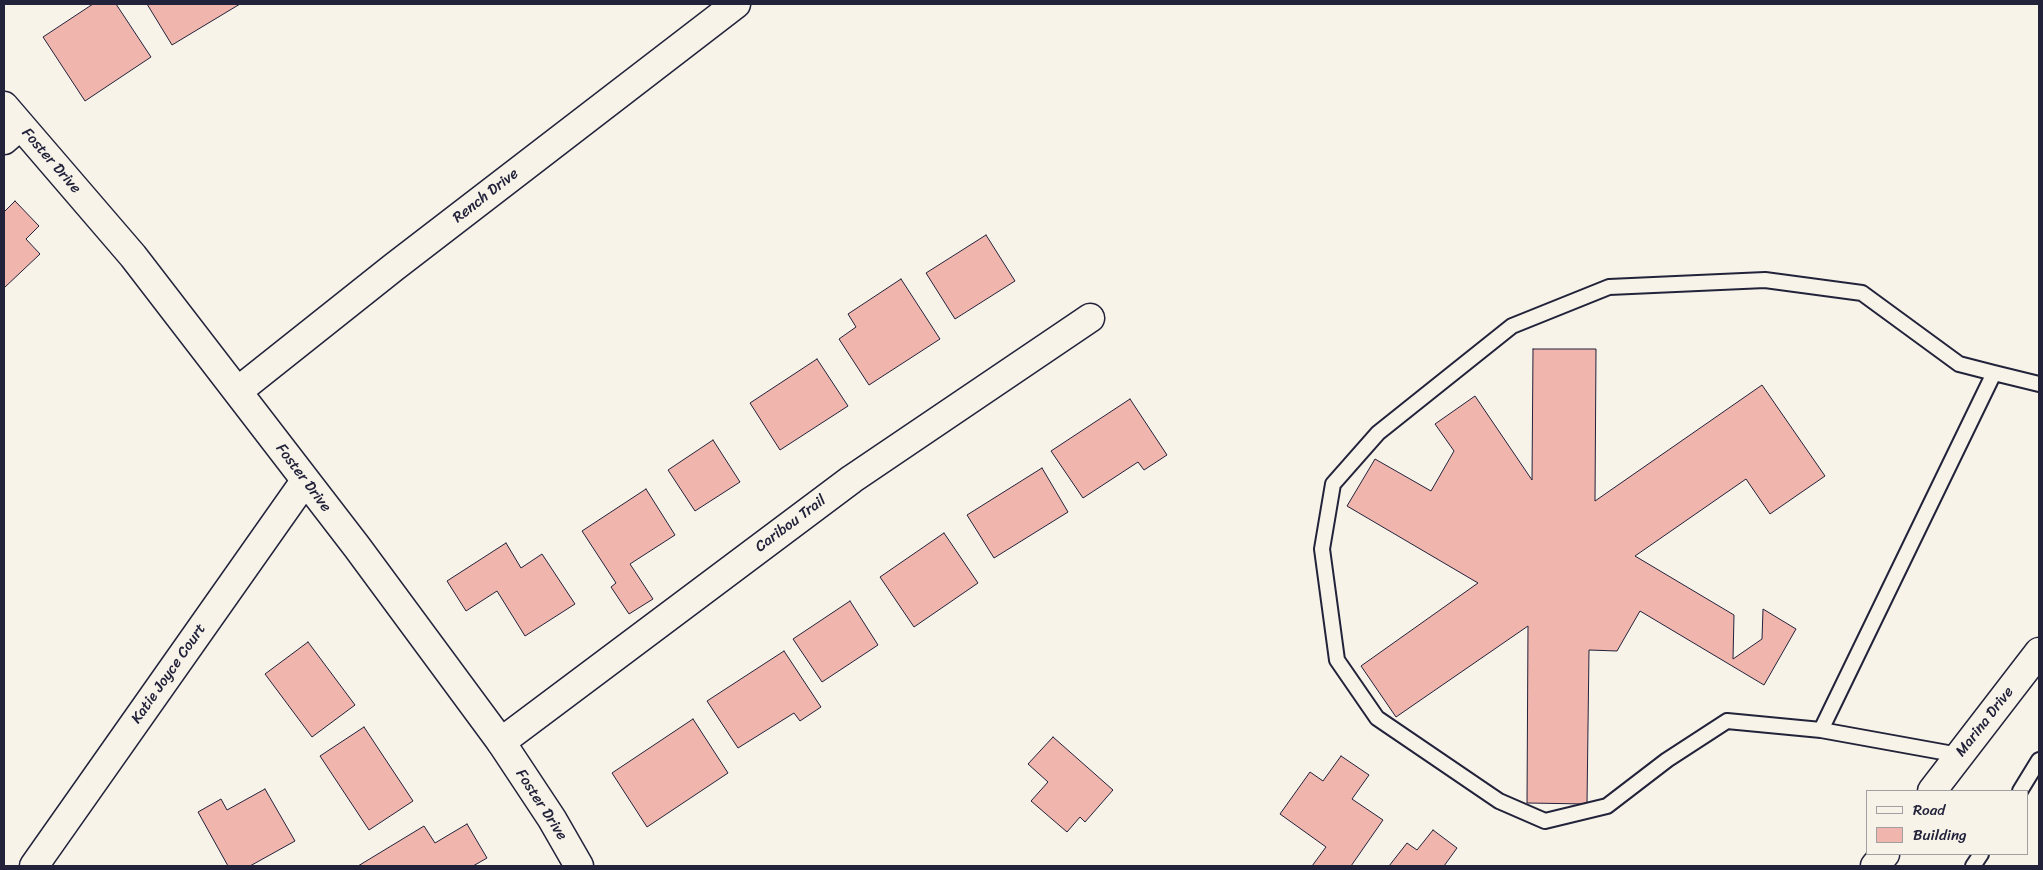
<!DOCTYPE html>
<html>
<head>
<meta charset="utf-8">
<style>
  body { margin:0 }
  #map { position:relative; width:2043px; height:870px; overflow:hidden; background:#f7f3e8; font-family:Sriracha,sans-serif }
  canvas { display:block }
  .frame { position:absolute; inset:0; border:5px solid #22223b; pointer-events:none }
  .legend { position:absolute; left:1866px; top:790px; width:162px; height:65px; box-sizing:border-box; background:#f7f3e8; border:1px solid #a29fa3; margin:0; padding:6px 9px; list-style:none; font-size:15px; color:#22223b }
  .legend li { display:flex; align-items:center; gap:10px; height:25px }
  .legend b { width:25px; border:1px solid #a29fa3 }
</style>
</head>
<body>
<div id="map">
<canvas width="2043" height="870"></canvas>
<div class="frame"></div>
<ul class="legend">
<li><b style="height:6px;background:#f7f3e8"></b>Road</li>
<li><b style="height:14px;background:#f0b5ac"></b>Building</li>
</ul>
</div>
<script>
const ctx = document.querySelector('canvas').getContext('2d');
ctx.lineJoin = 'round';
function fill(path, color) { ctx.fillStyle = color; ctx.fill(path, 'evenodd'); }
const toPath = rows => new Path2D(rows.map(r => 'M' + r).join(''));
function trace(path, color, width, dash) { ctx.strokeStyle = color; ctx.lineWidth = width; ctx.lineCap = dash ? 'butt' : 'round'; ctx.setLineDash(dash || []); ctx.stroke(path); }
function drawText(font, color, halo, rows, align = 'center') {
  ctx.font = font + ' Sriracha,sans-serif'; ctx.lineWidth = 4; ctx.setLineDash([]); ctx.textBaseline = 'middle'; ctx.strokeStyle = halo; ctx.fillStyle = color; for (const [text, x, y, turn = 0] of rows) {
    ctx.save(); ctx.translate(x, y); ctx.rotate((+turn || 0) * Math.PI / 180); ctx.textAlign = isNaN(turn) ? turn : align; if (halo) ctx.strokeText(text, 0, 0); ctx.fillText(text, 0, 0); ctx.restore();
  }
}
const building = toPath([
  [93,4,116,4,151,57,85,101,43,37,93,4],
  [147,4,240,4,172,45,147,4],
  [15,201,39,226,26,239,40,254,4,288,4,212,15,201],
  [986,235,1015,281,955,319,926,273,986,235],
  [901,279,940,339,869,385,839,339,856,327,848,314,901,279],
  [1533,349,1596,349,1595,501,1762,385,1825,476,1770,514,1746,479,1635,556,1734,615,1733,659,1762,639,1763,609,1796,629,1764,685,1640,611,1617,651,1589,650,1587,804,1527,803,1528,626,1396,717,1361,666,1478,583,1347,506,1375,459,1431,491,1454,451,1435,424,1475,396,1532,480,1533,349],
  [817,359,848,406,780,450,750,403,817,359],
  [1130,399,1167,455,1144,470,1138,462,1083,498,1051,451,1130,399],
  [713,440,740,482,695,511,668,470,713,440],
  [1042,468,1068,512,994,558,967,515,1042,468],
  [646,489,675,535,630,564,653,599,629,614,611,587,616,583,582,531,646,489],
  [944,533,978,583,914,627,880,577,944,533],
  [506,543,521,568,542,554,575,604,525,636,497,591,466,611,447,581,506,543],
  [850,601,878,645,822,682,793,639,850,601],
  [308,642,355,705,312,737,265,674,308,642],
  [784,651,821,707,800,721,794,713,738,748,707,701,784,651],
  [693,719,728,773,647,827,612,773,693,719],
  [364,727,413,801,369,830,320,756,364,727],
  [1053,737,1113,790,1085,822,1080,817,1067,832,1031,801,1048,782,1028,764,1053,737],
  [1341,756,1369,775,1352,799,1383,820,1351,866,1312,866,1326,847,1280,814,1310,772,1323,781,1341,756],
  [265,789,295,841,250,866,228,866,198,812,221,799,227,810,265,789],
  [467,824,487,858,473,866,358,866,424,826,435,843,467,824],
  [1433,830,1457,848,1444,866,1389,866,1407,843,1417,850,1433,830]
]);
fill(building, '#f0b5ac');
trace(building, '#22223b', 1);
const service = toPath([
  [1994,373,1821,730,1727,721,1667,760,1607,806,1545,821,1499,801,1377,718,1337,660,1322,549,1333,484,1378,433,1512,326,1609,287,1765,280,1862,293,1959,364,1994,373,2039,384],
  [1821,730,1959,755],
  [2020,791,2039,760],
  [1973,866,1981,854]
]);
const minor = toPath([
  [4,140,20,126],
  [238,391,394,267,736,4],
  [501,742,852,479,1090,318],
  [34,866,305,481]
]);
const tertiary = toPath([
  [4,106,133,256,357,547,501,742,552,819,579,866],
  [1932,791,2039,652],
  [1875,866,1885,854]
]);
trace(service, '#22223b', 18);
trace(minor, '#22223b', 31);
trace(tertiary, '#22223b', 31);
trace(service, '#f7f3e8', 14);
trace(minor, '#f7f3e8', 28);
trace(tertiary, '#f7f3e8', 28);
drawText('15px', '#22223b', '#f7f3e8', [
  ["Foster Drive",51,161,49],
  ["Rench Drive",486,196,-38],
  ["Foster Drive",303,478,53],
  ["Caribou Trail",791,524,-37],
  ["Katie Joyce Court",169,674,-55],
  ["Marina Drive",1985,722,-52],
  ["Foster Drive",541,805,57]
]);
</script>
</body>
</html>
